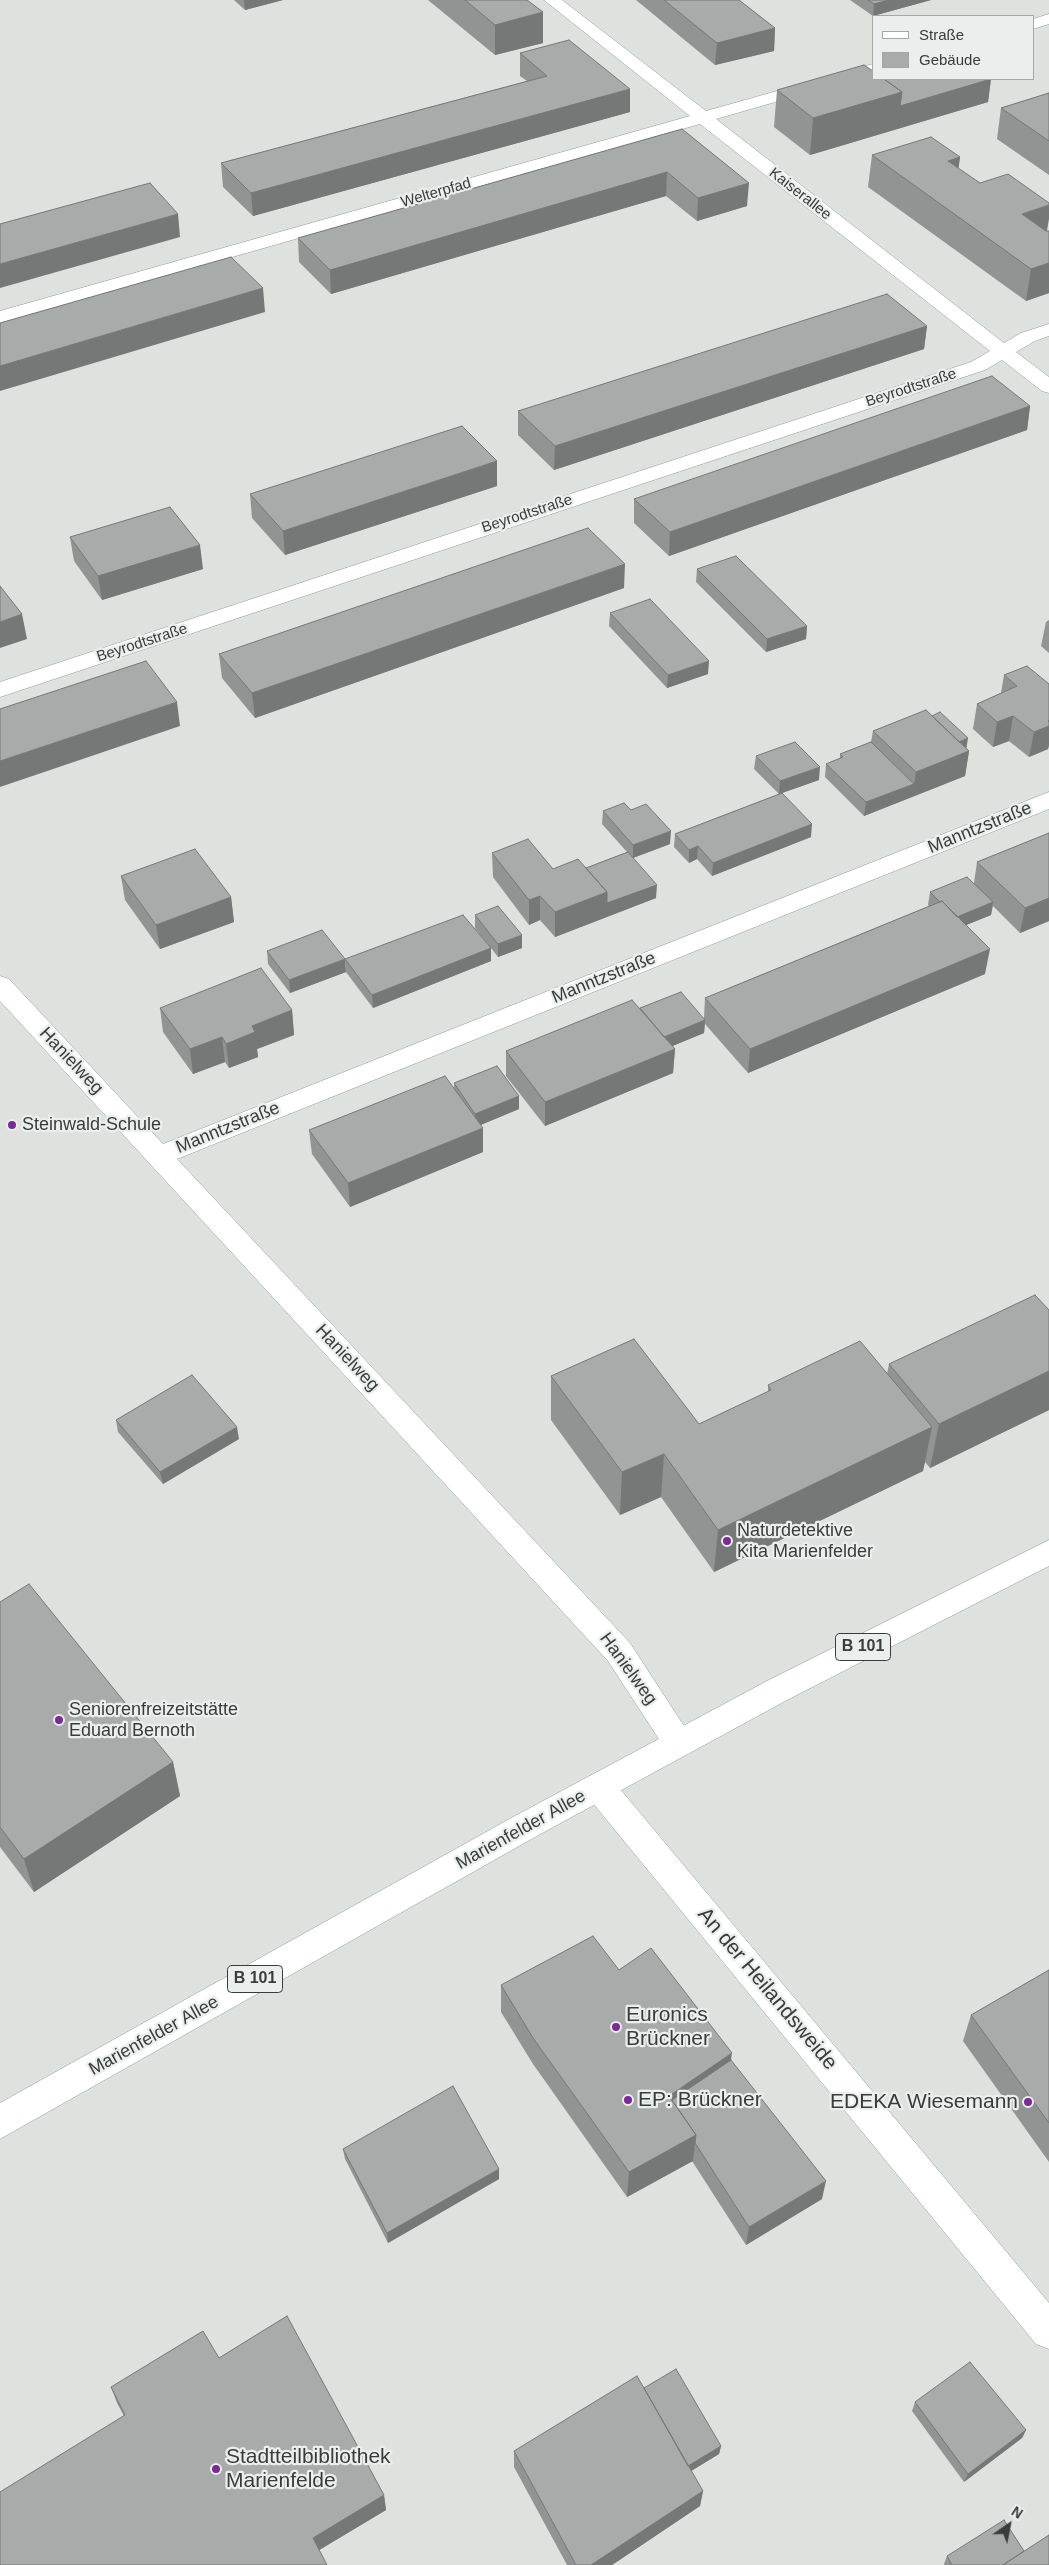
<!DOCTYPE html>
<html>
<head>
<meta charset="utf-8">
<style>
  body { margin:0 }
  #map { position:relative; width:1049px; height:2565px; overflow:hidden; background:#dde2df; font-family:Helvetica,sans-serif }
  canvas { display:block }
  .legend { position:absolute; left:872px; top:15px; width:162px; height:65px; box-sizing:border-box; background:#eaefed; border:1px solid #a4a7a6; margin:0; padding:6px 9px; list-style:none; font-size:15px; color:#3a3c3b }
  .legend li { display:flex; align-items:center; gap:10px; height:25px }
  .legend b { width:25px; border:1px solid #a4a7a6 }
  .north { position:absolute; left:984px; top:2500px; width:50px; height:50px; -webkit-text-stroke:4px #eaefed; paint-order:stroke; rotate:33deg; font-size:14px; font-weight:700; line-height:20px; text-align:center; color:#3a3c3b }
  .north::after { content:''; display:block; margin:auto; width:18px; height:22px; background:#3a3c3b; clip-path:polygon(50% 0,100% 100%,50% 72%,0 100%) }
</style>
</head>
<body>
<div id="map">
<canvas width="1049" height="2565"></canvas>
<ul class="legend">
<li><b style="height:6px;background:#fff"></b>Straße</li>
<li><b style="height:14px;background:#a7acaa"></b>Gebäude</li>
</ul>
<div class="north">N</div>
</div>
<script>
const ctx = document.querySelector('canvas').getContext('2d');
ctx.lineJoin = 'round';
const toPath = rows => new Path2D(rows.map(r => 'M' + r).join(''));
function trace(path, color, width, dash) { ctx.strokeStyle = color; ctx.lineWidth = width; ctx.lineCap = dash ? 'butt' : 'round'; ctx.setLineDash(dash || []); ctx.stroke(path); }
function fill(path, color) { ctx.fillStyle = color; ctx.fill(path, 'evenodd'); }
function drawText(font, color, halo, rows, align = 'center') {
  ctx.font = font + ' Helvetica,sans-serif'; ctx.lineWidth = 4.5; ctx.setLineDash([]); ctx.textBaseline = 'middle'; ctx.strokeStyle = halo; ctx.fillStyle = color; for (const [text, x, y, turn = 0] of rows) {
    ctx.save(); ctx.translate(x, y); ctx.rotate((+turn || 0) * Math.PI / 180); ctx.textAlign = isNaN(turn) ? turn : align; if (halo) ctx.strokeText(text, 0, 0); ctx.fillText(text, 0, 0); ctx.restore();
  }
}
const minor = toPath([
  [544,0,562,0,706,111,873,64,873,74,716,119,1004,343,1021,333,1049,324,1049,336,1035,341,1016,352,1049,377,1049,393,1042,391,1002,360,985,370,0,697,0,682,971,362,990,351,700,124,0,323,0,311,690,116,544,0],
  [1049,14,1049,24,1033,29,1033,19,1049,14],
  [1049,792,1049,809,177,1159,630,1643,695,1743,690,1753,679,1757,668,1753,608,1661,0,1001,0,976,9,979,163,1144,1049,792],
  [599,1773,610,1777,1049,2303,1049,2349,1036,2344,588,1797,583,1787,588,1777,599,1773]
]);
const major = toPath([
  [1049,1540,1049,1566,789,1699,535,1837,0,2139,0,2103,513,1817,767,1681,1049,1540]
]);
trace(minor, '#949996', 1);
trace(major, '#949996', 1);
fill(minor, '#fff');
fill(major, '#fff');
fill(toPath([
  [234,0,283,0,245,10],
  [428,0,527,0,543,12,543,43,495,55],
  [636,0,739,0,775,28,774,51,715,65],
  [850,0,931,0,873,16],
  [520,53,630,112,253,216,223,187,221,163,527,81,520,76],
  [873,79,991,79,988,102,810,155,774,127,777,90],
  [1049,93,1049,175,997,139,1001,108],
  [682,129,747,206,697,221,666,196,331,294,299,262,298,238],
  [872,155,960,157,958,169,1047,231,1049,231,1049,293,1026,301,868,187],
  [927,326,924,349,554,470,518,435,518,411],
  [1030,406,1027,430,669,556,634,523,634,499],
  [497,486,285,555,252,518,250,494],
  [70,537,203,569,102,600,74,561],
  [697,569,807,626,806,639,766,652,696,582],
  [624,588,255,718,222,678,219,654],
  [610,613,708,674,667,688,609,626],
  [1049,620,1049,653,1041,646,1046,622],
  [1004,675,1049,684,1049,745,1048,749,1029,757,1009,741,993,747,973,729,977,704,1001,693],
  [873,731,966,749,969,751,965,776,864,816,825,777,826,764,840,758,840,754,871,742],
  [756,756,819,780,782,793,811,837,712,876,697,859,689,863,674,847,675,834,779,794,754,769],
  [631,810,670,844,633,858,656,898,555,937,540,920,529,925,493,877,492,853,553,869,586,868,627,852,602,824,603,811],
  [1049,833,1049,921,1020,933,993,906,991,915,966,925,985,974,748,1073,705,1024,704,1033,672,1046,675,1049,673,1073,545,1126,506,1076,506,1051,640,1009,704,1018,705,998,929,906,928,905,930,892,974,883,977,862],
  [121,876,231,897,234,922,160,949,125,900],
  [475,915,522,948,498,957,491,948,491,961,373,1008,346,972,345,959,488,945,475,928],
  [267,951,346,972,290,993,268,964],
  [160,1008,292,1010,294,1035,257,1049,258,1057,229,1068,225,1062,193,1074,163,1032],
  [454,1083,519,1096,519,1109,480,1125,483,1152,350,1207,312,1154,309,1130,454,1089],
  [1049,1310,1049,1410,930,1468,925,1462,923,1471,714,1572,661,1497,620,1515,551,1420,551,1376,699,1424,768,1392,768,1385,887,1374,889,1364],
  [116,1420,239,1439,163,1484,118,1432],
  [0,1602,173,1762,180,1796,34,1892,0,1847],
  [619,1970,731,2060,822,2199,746,2245,692,2161,627,2197,533,2064,501,2012,501,1985],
  [1049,1970,1049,2162,963,2041,971,2015],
  [343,2149,499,2179,388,2243,345,2159],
  [219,2358,384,2495,386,2510,319,2550,124,2416,117,2403,111,2387],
  [644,2388,721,2446,719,2454,691,2471,703,2491,700,2506,612,2565,567,2565,514,2467,514,2451],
  [915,2402,1026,2430,1022,2438,964,2482,912,2411],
  [1024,2551,1049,2565,944,2565,944,2564,947,2556]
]), '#909492');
fill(toPath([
  [244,0,283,0,245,10],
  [889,0,931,0,873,16,874,4],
  [543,12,543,43,495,55,495,25],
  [775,28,774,51,715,65,717,43],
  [991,79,988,102,810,155,813,118,902,92],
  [630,89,630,112,253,216,251,193],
  [960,157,956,189,948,161],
  [667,172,666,196,331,294,330,270],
  [749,183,747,206,697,221,698,198],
  [1049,205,1049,219,1046,236,1022,214],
  [178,214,180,237,0,288,0,264],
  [1049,263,1049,293,1026,301,1031,269],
  [263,288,265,312,0,391,0,366],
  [927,326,924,349,554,470,555,446],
  [1030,406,1027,430,669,556,670,532],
  [497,461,497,486,285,555,283,531],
  [200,545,203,569,102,600,98,576],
  [625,564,624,588,255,718,252,693],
  [22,614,27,639,0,648,0,622],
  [807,626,806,639,766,652,767,639],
  [709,661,708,674,667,688,668,675],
  [177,702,180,726,0,787,0,761],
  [1013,716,1009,741,993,747,997,722],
  [1049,720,1049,745,1048,749,1029,757,1034,732],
  [968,738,966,751,949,745],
  [969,751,965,776,912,797,916,772],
  [820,767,819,780,779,794,780,781],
  [914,784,912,797,864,816,866,802],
  [812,824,811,837,712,876,713,863],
  [671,831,670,844,633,858,633,845],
  [698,846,697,859,689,863,689,850],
  [657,885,656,898,555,937,555,912,607,892],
  [540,896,540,920,529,925,529,900],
  [231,897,234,922,160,949,156,925],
  [1049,898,1049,921,1020,933,1025,908],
  [993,902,991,915,954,930,956,917],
  [522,935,522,948,498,957,498,944],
  [491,948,491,961,373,1008,372,995],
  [990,949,985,974,748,1073,750,1049],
  [345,959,346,972,290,993,289,980],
  [292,1010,294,1035,257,1049,258,1057,229,1068,226,1044,252,1026],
  [705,1020,704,1033,663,1050,664,1037],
  [222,1037,225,1062,193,1074,190,1049],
  [675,1049,673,1073,545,1126,545,1102],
  [519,1096,519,1109,476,1127,475,1114],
  [483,1128,483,1152,350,1207,348,1183],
  [1049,1371,1049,1410,930,1468,939,1424],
  [237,1427,239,1439,163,1484,160,1472],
  [932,1427,923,1471,714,1572,718,1530],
  [664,1454,661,1497,620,1515,622,1472],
  [173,1762,180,1796,34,1892,24,1859],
  [732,2053,728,2079,676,2115,669,2096],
  [696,2135,693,2161,627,2197,629,2172],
  [499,2169,499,2179,388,2243,387,2233],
  [826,2181,822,2199,746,2245,749,2227],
  [1026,2430,1022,2438,964,2482,968,2474],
  [721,2446,719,2454,683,2476,684,2468],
  [703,2491,700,2506,612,2565,591,2565],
  [384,2495,386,2510,316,2552,313,2538]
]), '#757877');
const building = toPath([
  [465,0,527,0,543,12,495,25,465,0],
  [664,0,739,0,775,28,717,43,664,0],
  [868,0,889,0,874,4,868,0],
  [569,40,630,89,251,193,221,163,547,76,520,53,569,40],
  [864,65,873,71,873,79,884,79,902,92,813,118,777,90,864,65],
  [884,79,991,79,900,106,902,92,884,79],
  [1049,93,1049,141,1001,108,1049,93],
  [682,129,749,183,698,198,667,172,330,270,298,238,682,129],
  [931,137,960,157,948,161,980,183,1008,174,1049,203,1049,205,1022,214,1046,231,1049,231,1049,263,1031,269,872,155,931,137],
  [150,183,178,214,0,264,0,224,150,183],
  [231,257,263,288,0,366,0,323,231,257],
  [887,294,927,326,555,446,518,411,887,294],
  [992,376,1030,406,670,532,634,499,992,376],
  [462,426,497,461,283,531,250,494,462,426],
  [170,507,200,545,98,576,70,537,170,507],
  [588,528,625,564,252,693,219,654,588,528],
  [736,556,807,626,767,639,697,569,736,556],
  [0,586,22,614,0,622,0,586],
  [650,599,709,661,668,675,610,613,650,599],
  [146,661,177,702,0,761,0,709,146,661],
  [1027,666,1049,684,1049,720,1048,721,1049,722,1049,726,1034,732,1013,716,997,722,977,704,1017,686,1004,675,1027,666],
  [926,710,969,751,916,772,873,731,926,710],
  [940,712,968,738,959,742,932,716,940,712],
  [795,742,820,767,780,781,756,756,795,742],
  [871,742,914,784,866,802,826,764,843,757,840,754,871,742],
  [782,793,812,824,713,863,698,846,689,850,675,834,782,793],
  [624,803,631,810,646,804,671,831,633,845,603,811,624,803],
  [1049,833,1049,898,1025,908,977,862,1049,833],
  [528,839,553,869,578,859,607,892,555,912,540,896,529,900,492,853,528,839],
  [195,849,231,897,156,925,121,876,195,849],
  [628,852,657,885,607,903,607,892,586,868,628,852],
  [967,877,993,902,957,917,942,901,940,902,930,892,967,877],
  [942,901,990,949,750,1049,705,998,942,901],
  [498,906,522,935,498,944,475,915,498,906],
  [463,915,491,948,372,995,345,959,463,915],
  [322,930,345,959,289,980,267,951,322,930],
  [261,968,292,1010,252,1026,255,1032,226,1044,222,1037,190,1049,160,1008,261,968],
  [681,992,705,1020,664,1037,640,1008,681,992],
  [632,1000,675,1049,545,1102,506,1051,632,1000],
  [497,1066,519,1096,475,1114,454,1083,497,1066],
  [445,1076,483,1128,348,1183,309,1130,445,1076],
  [1035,1295,1049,1310,1049,1371,939,1424,889,1364,1035,1295],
  [634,1339,699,1424,771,1390,768,1385,860,1341,932,1427,718,1530,664,1454,622,1472,551,1376,634,1339],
  [192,1375,237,1427,160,1472,116,1420,192,1375],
  [29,1584,173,1762,24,1859,0,1827,0,1602,29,1584],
  [593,1936,619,1970,651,1948,732,2053,669,2096,696,2135,629,2172,533,2038,501,1985,593,1936],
  [1049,1970,1049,2123,971,2015,1049,1970],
  [731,2060,826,2181,749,2227,695,2143,696,2135,672,2100,731,2060],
  [453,2086,499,2169,387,2233,343,2149,453,2086],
  [287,2316,384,2495,313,2538,327,2565,0,2565,0,2492,125,2415,111,2387,203,2331,219,2358,287,2316],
  [970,2362,1026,2430,968,2474,915,2402,970,2362],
  [676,2369,721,2446,688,2466,644,2388,676,2369],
  [637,2376,703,2491,591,2565,576,2565,514,2451,637,2376],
  [1004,2520,1024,2551,1003,2565,952,2565,947,2556,1004,2520],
  [1049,2535,1049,2565,1003,2565,1049,2535]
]);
fill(building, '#a7acaa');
trace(building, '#757877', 1);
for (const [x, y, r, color] of [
  [12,1125,5,"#7c2999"],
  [727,1541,5,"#7c2999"],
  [59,1720,5,"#7c2999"],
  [616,2027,5,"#7c2999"],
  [628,2100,5,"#7c2999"],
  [1028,2102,5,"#7c2999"],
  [216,2469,5,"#7c2999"]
]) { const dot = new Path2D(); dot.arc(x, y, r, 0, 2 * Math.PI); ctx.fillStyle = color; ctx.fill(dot); trace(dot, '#eaefed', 2); }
drawText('15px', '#3a3c3b', '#eaefed', [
  ["Welterpfad",436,193,-16],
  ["Kaiserallee",800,194,38],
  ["Beyrodtstraße",911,388,-18],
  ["Beyrodtstraße",527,514,-18],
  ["Beyrodtstraße",142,643,-18]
]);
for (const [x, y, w] of [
  [863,1647,55],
  [255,1979,55]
]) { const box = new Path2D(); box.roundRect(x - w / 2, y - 13.5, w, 27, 4); ctx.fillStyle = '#eaefed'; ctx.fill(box); trace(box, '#3a3c3b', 1); }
drawText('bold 16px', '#3a3c3b', null, [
  ["B 101",863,1647],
  ["B 101",255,1979]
]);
drawText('18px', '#3a3c3b', '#eaefed', [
  ["Manntzstraße",980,828,-22],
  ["Manntzstraße",604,978,-22],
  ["Hanielweg",71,1061,47],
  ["Manntzstraße",228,1128,-22],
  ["Hanielweg",347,1358,47],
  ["Hanielweg",628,1669,54],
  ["Marienfelder Allee",521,1830,-29],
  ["Marienfelder Allee",154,2036,-29]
]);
drawText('18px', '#3a3c3b', '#eaefed', [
  ["Steinwald-Schule",22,1125],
  ["Naturdetektive",737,1531],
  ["Kita Marienfelder",737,1552],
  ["Seniorenfreizeitstätte",69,1710],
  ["Eduard Bernoth",69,1731]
], 'left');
drawText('21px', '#3a3c3b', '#eaefed', [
  ["An der Heilandsweide",767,1989,50]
]);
drawText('21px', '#3a3c3b', '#eaefed', [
  ["Euronics",626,2015],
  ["Brückner",626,2039],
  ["EP: Brückner",638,2100],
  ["EDEKA Wiesemann",1018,2102,"right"],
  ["Stadtteilbibliothek",226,2457],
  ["Marienfelde",226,2481]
], 'left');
</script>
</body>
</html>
